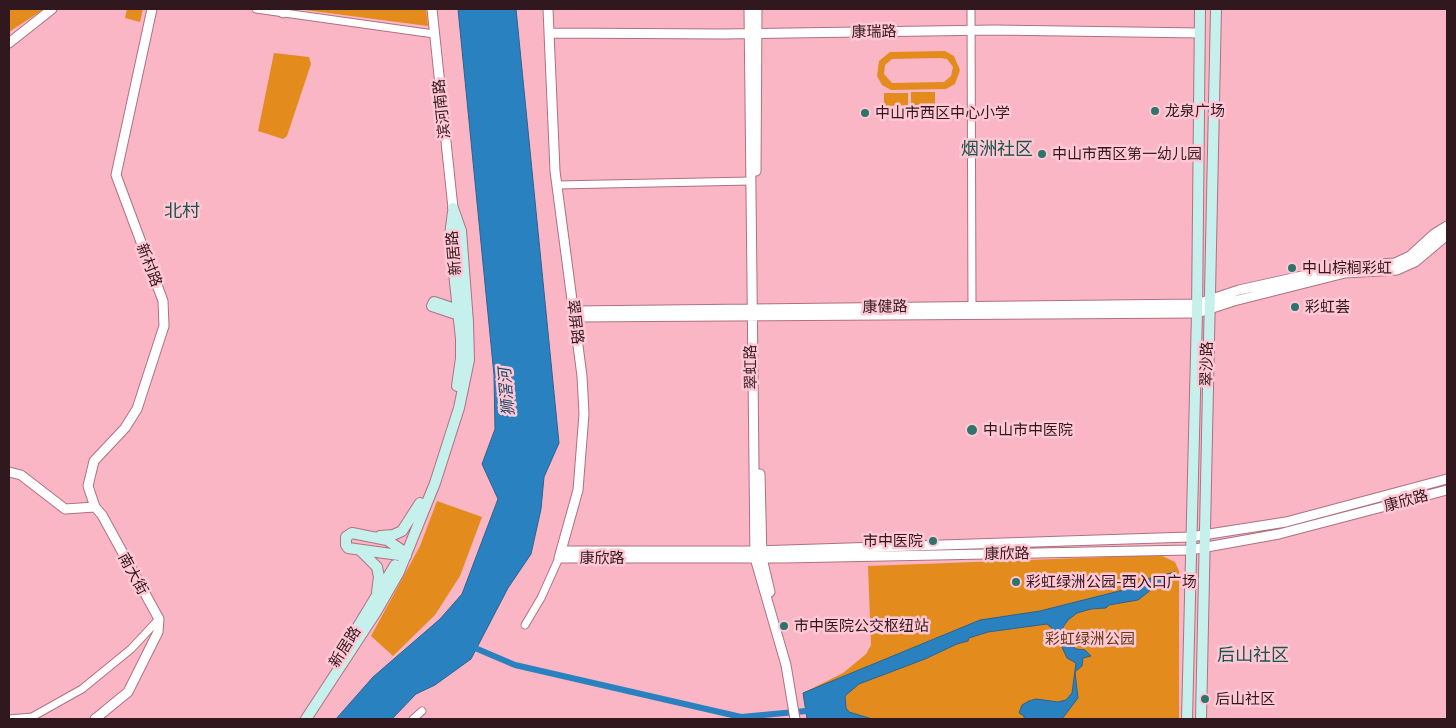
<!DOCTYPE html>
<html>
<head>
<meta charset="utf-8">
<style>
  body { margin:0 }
  #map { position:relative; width:1456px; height:728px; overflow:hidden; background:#fab6c5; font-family:"Public Sans",sans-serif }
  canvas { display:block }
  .frame { position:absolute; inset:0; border:10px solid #31181e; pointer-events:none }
</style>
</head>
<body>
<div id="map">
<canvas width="1456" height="728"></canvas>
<div class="frame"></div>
</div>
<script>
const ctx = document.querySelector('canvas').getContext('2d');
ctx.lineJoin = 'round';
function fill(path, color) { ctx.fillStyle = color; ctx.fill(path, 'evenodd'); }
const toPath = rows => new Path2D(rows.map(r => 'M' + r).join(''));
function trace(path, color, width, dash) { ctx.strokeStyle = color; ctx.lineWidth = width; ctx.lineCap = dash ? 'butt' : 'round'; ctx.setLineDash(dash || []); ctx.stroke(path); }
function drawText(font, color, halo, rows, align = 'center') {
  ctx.font = font + ' "Public Sans","Noto Sans SC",sans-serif'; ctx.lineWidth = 5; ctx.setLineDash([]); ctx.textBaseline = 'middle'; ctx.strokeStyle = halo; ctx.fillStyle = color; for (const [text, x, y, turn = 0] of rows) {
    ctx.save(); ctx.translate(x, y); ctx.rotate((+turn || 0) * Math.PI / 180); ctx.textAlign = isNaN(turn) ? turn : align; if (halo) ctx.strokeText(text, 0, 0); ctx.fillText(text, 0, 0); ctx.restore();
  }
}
fill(toPath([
  [9,9,44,9,9,32],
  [127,9,143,9,140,22,125,18],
  [297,9,426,9,428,26],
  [945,51,954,56,960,70,955,84,946,89,891,90,882,85,877,76,879,61,890,52],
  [940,58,947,59,953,67,951,76,944,82,892,83,884,74,885,65,892,59],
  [274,53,309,57,311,64,287,136,283,139,258,131],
  [935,92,935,105,911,105,911,92],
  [884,93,908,93,908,105,884,106],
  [437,501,482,517,460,576,435,615,393,656,371,636,420,546],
  [1160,555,1175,562,1179,571,1179,719,807,719,803,693,843,673,866,654,871,645,868,566]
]), '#e48b1e');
const water = toPath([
  [458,9,516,9,559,443,544,477,541,509,531,554,508,588,471,659,435,685,416,694,392,719,336,719,373,677,440,619,462,594,498,499,482,464,495,429,494,375,458,9],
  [1175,572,1178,578,1161,582,1138,600,1109,605,1106,608,1091,609,1077,613,1068,620,1063,627,1063,634,1066,640,1076,649,1085,650,1091,656,1083,658,1082,666,1075,672,1078,698,1062,719,1024,719,1024,716,1019,713,1022,705,1029,701,1036,699,1058,702,1066,700,1072,693,1076,663,1067,658,1054,630,1047,624,988,632,969,638,968,641,957,644,925,659,859,684,845,696,846,708,849,712,872,719,807,719,803,693,980,620,1040,611,1135,587,1147,579,1175,572]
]);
fill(water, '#2a81bf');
trace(water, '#2c628f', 1);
trace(toPath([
  [468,645,515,665,741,717,806,711]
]), '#2a81bf', 6);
const minor = toPath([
  [256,9,434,34],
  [971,9,972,311],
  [557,185,751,181],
  [525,625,541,598,559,558],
  [9,719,32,717,82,689,131,649,159,619],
  [413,719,422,711]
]);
const tertiary = toPath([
  [432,9,453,208],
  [548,9,555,171,582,376,584,414,578,490,559,558,784,558,1190,550,1279,534,1447,490],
  [749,9,755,558,786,665,795,719],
  [283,13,284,9],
  [549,33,723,34,995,30,1199,33],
  [9,43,52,9],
  [756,171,757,9],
  [574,311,1197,304,1239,290,1347,266,1395,263,1410,256,1434,234,1447,226],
  [574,317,1197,313,1234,301,1345,273,1397,270,1415,262,1447,235],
  [9,472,21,475,65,509,95,507,102,515,159,619,158,632,128,692,95,719],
  [760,474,762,558,770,592],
  [95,507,88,486,94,461,125,428,137,409,164,326,163,301,116,175,152,9],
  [562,551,755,551,1190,537,1286,522,1447,479]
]);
const secondary = toPath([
  [453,212,450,235,461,339,461,358,457,386],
  [464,312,434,302,432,306,465,317],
  [352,533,387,540,403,551,406,556,348,548,346,545,346,537,352,533],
  [380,536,393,535,402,531,420,503],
  [361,551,377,567,379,577,377,592],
  [351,638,395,565],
  [306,719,376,612,399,572,435,483,459,408,469,360,468,322,461,231,453,208],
  [1187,719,1197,313,1200,9],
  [1201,719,1216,9]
]);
trace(minor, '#af7180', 9);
trace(tertiary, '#af7180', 11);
trace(secondary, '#af7180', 12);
trace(minor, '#fff', 7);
trace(tertiary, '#fff', 9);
trace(secondary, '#c6f0ec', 10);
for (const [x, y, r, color] of [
  [1155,111,5,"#2d746c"],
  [865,113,5,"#2d746c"],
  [1042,154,5,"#2d746c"],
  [1292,268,5,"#2d746c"],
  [1295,307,5,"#2d746c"],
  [972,430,6,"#2d746c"],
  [933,541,5,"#2d746c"],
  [1016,582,5,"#2d746c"],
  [784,626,5,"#2d746c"],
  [1205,699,5,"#2d746c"]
]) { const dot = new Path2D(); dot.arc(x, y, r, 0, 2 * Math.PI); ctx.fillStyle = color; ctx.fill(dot); trace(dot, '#ffc8d4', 2); }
drawText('15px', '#31181e', '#ffc8d4', [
  ["康瑞路",874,32,-1],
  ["滨河南路",442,109,-96],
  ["新居路",454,253,-95],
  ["新村路",149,265,69],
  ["康健路",885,307,-1],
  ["翠屏路",575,322,83],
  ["翠沙路",1207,364,-89],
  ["翠虹路",751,367,-91],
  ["康欣路",1406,501,-15],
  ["康欣路",1007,554,-1],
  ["康欣路",602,558],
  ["南大街",133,574,61],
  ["新居路",345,647,-58]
]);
drawText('15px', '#31181e', '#ffc8d4', [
  ["龙泉广场",1165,111],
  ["中山市西区中心小学",875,113],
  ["中山市西区第一幼儿园",1052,154],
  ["中山棕榈彩虹",1302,268],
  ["彩虹荟",1305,307],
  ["中山市中医院",983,430],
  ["市中医院",923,541,"right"],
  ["彩虹绿洲公园-西入口广场",1026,582],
  ["市中医院公交枢纽站",794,626],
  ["后山社区",1215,699]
], 'left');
drawText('15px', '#603b13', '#ffc8d4', [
  ["彩虹绿洲公园",1090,639]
]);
drawText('italic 16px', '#1b4768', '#ffc8d4', [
  ["狮滘河",507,392,-95]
]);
drawText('18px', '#1b544d', '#ffc8d4', [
  ["烟洲社区",997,149],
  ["北村",182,211],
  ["后山社区",1253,655]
]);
</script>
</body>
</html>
